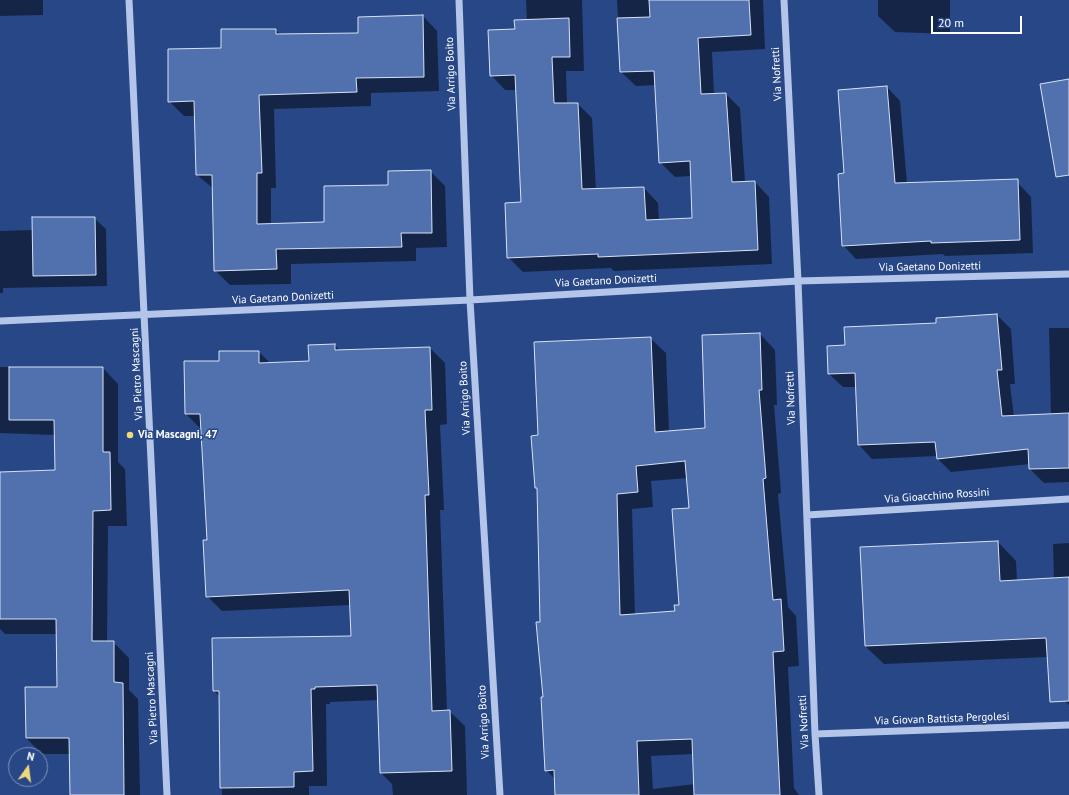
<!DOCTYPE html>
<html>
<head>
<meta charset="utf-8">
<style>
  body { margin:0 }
  #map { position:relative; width:1069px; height:795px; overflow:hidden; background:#284786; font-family:"PT Sans",sans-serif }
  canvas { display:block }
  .north { position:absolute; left:8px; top:747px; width:40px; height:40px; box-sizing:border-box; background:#284786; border:1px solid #7e91b6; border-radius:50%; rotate:14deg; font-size:11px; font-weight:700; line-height:16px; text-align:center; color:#fff }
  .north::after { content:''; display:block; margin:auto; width:14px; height:18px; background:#efda7a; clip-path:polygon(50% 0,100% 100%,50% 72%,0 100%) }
  .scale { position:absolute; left:931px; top:16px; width:91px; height:18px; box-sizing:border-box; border:2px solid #fff; border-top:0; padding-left:5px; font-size:12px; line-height:14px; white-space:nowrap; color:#fff; -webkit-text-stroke:3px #284786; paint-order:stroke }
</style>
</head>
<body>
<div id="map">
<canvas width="1069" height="795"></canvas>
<div class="north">N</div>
<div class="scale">20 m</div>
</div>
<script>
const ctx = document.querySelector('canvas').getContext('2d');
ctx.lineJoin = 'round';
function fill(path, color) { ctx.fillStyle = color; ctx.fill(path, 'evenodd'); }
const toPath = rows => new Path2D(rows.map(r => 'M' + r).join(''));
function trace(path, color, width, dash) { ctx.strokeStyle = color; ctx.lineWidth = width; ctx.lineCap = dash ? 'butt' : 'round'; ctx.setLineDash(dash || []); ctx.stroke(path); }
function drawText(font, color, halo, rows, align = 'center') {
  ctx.font = font + ' "PT Sans",sans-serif'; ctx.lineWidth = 3; ctx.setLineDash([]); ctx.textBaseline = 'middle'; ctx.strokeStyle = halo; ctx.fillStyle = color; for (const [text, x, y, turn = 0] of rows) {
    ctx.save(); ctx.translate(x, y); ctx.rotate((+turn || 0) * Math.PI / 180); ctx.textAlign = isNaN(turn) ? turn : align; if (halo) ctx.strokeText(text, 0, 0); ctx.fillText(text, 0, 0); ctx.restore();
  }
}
fill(toPath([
  [0,0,43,0,43,15,0,16],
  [526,0,582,0,584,71,566,71,567,104,578,104,592,118,596,190,644,188,658,203,659,221,693,219,691,176,675,177,660,162,656,85,636,86,621,72,617,0,763,0,765,49,712,52,714,95,726,94,740,108,745,182,755,182,769,197,772,264,614,271,611,268,523,272,508,257,522,203,517,90,505,90,491,75,516,30,527,21],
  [878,0,950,0,950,34,895,32,878,16],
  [423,16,437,31,439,91,371,93,371,106,274,109,276,188,271,188,271,225,325,223,389,186,430,171,445,186,447,247,416,248,416,261,291,264,291,284,230,285,215,270,214,189,197,175,196,116,184,116,169,101,222,49,276,30,281,35,359,34],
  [887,87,900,101,907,184,1018,183,1031,197,1033,253,945,256,943,254,856,259,843,245,845,174],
  [94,218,106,229,107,286,3,288,3,293,0,293,0,231,33,230],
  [997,315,1011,329,1015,384,1010,384,1014,417,1051,415,1049,328,1069,328,1069,482,1044,483,1030,469,1030,464,951,472,938,459,937,456,872,459,859,445,856,387,843,387,829,374,846,346,937,324],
  [760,334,775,350,777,405,774,405,781,493,778,494,788,607,796,616,799,666,788,667,794,788,799,795,556,795,556,780,546,770,538,490,536,488,540,436,650,338,666,353,669,432,706,429],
  [688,478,691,508,680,606,676,612,635,615,632,509,653,507,651,481],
  [693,754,695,784,653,789,651,756],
  [335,345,340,351,430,348,445,363,447,424,440,425,444,510,440,510,447,711,449,711,465,726,467,795,393,795,392,784,381,773,378,700,330,702,330,704,326,704,327,786,309,786,309,795,222,795,220,697,214,691,352,637,350,605,222,611,207,596,208,541,201,429,186,414,220,362,259,352,271,364,310,362],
  [0,367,103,368,118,384,118,462,125,469,127,526,108,526,107,642,113,642,129,658,129,690,138,699,140,795,71,795,70,754,42,754,26,738,58,688,57,634,5,634,0,629,0,473,56,471,55,435,0,433],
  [998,542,1016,561,1017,581,1054,579,1053,544,1069,543,1069,705,1050,686,1048,657,884,664,865,646]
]), '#0007');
const building = toPath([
  [649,0,749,0,751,35,698,38,701,94,726,93,732,182,755,181,758,250,598,257,598,254,507,258,505,203,521,202,515,75,490,76,488,30,515,29,514,20,569,18,570,57,552,57,554,103,578,103,582,189,644,187,646,220,692,218,690,161,659,163,654,71,620,72,617,18,650,17,649,0],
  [423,15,424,77,356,78,357,92,259,95,262,173,257,173,257,224,324,222,324,186,388,185,388,171,431,170,432,233,401,233,402,247,276,249,277,269,214,271,212,175,196,175,194,101,168,102,168,49,221,48,221,29,276,29,276,34,358,33,358,17,423,15],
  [1069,79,1069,175,1056,177,1040,84,1069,79],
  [887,86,895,183,1018,179,1020,240,931,243,931,241,842,246,838,174,844,173,838,90,887,86],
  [32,217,95,217,96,275,33,276,32,217],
  [997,314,1002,370,997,370,1002,416,1069,413,1069,468,1029,469,1028,449,937,459,935,442,858,445,855,373,828,374,827,346,845,345,844,327,936,323,936,318,997,314],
  [760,333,762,390,759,390,766,478,763,479,773,600,781,599,784,651,773,652,780,795,694,795,692,739,637,741,639,795,555,795,554,770,545,771,541,697,543,697,536,622,540,622,537,488,535,488,531,436,538,435,534,342,651,337,655,432,705,428,702,335,760,333],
  [685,461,689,508,672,509,679,605,674,605,675,611,620,615,617,494,638,492,636,466,685,461],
  [335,344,335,350,430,347,432,410,425,410,429,495,425,495,432,711,450,710,452,771,380,773,377,685,315,687,315,689,311,689,313,771,294,772,294,787,220,788,219,691,213,691,212,638,351,636,349,590,206,597,203,540,207,540,200,414,185,414,184,361,219,361,219,351,259,351,259,363,309,361,308,345,335,344],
  [9,367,103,367,103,452,110,452,111,510,93,511,92,641,114,641,114,682,123,683,124,795,70,795,69,738,26,738,25,687,57,687,56,619,0,619,0,472,55,470,54,420,9,420,9,367],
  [998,541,1000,581,1069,577,1069,701,1050,702,1046,638,865,646,860,547,998,541]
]);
fill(building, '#5170ae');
trace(building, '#d7e2f6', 1);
trace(toPath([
  [129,0,167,795],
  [459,0,470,300,500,795],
  [784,0,798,281,815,734,819,795],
  [0,321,470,300,798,281,1069,274],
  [807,515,1069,499],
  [815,734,1069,725]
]), '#b3c5e8', 7);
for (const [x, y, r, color] of [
  [130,435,4,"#efda7a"]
]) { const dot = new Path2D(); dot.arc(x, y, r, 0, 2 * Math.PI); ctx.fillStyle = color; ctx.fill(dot); trace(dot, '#284786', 1.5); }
drawText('11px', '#fff', '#284786', [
  ["Via Arrigo Boito",451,74,-92],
  ["Via Nofretti",777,74,-93],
  ["Via Gaetano Donizetti",930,267,-1],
  ["Via Gaetano Donizetti",606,281,-3],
  ["Via Gaetano Donizetti",283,298,-3],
  ["Via Pietro Mascagni",137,374,-93],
  ["Via Arrigo Boito",465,398,-93],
  ["Via Nofretti",791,398,-92],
  ["Via Gioacchino Rossini",937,496,-4],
  ["Via Pietro Mascagni",152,698,-93],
  ["Via Giovan Battista Pergolesi",942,719,-2],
  ["Via Arrigo Boito",484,722,-93],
  ["Via Nofretti",804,722,-93]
]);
drawText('bold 11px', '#fff', '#284786', [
  ["Via Mascagni, 47",138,435]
], 'left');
</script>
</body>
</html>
